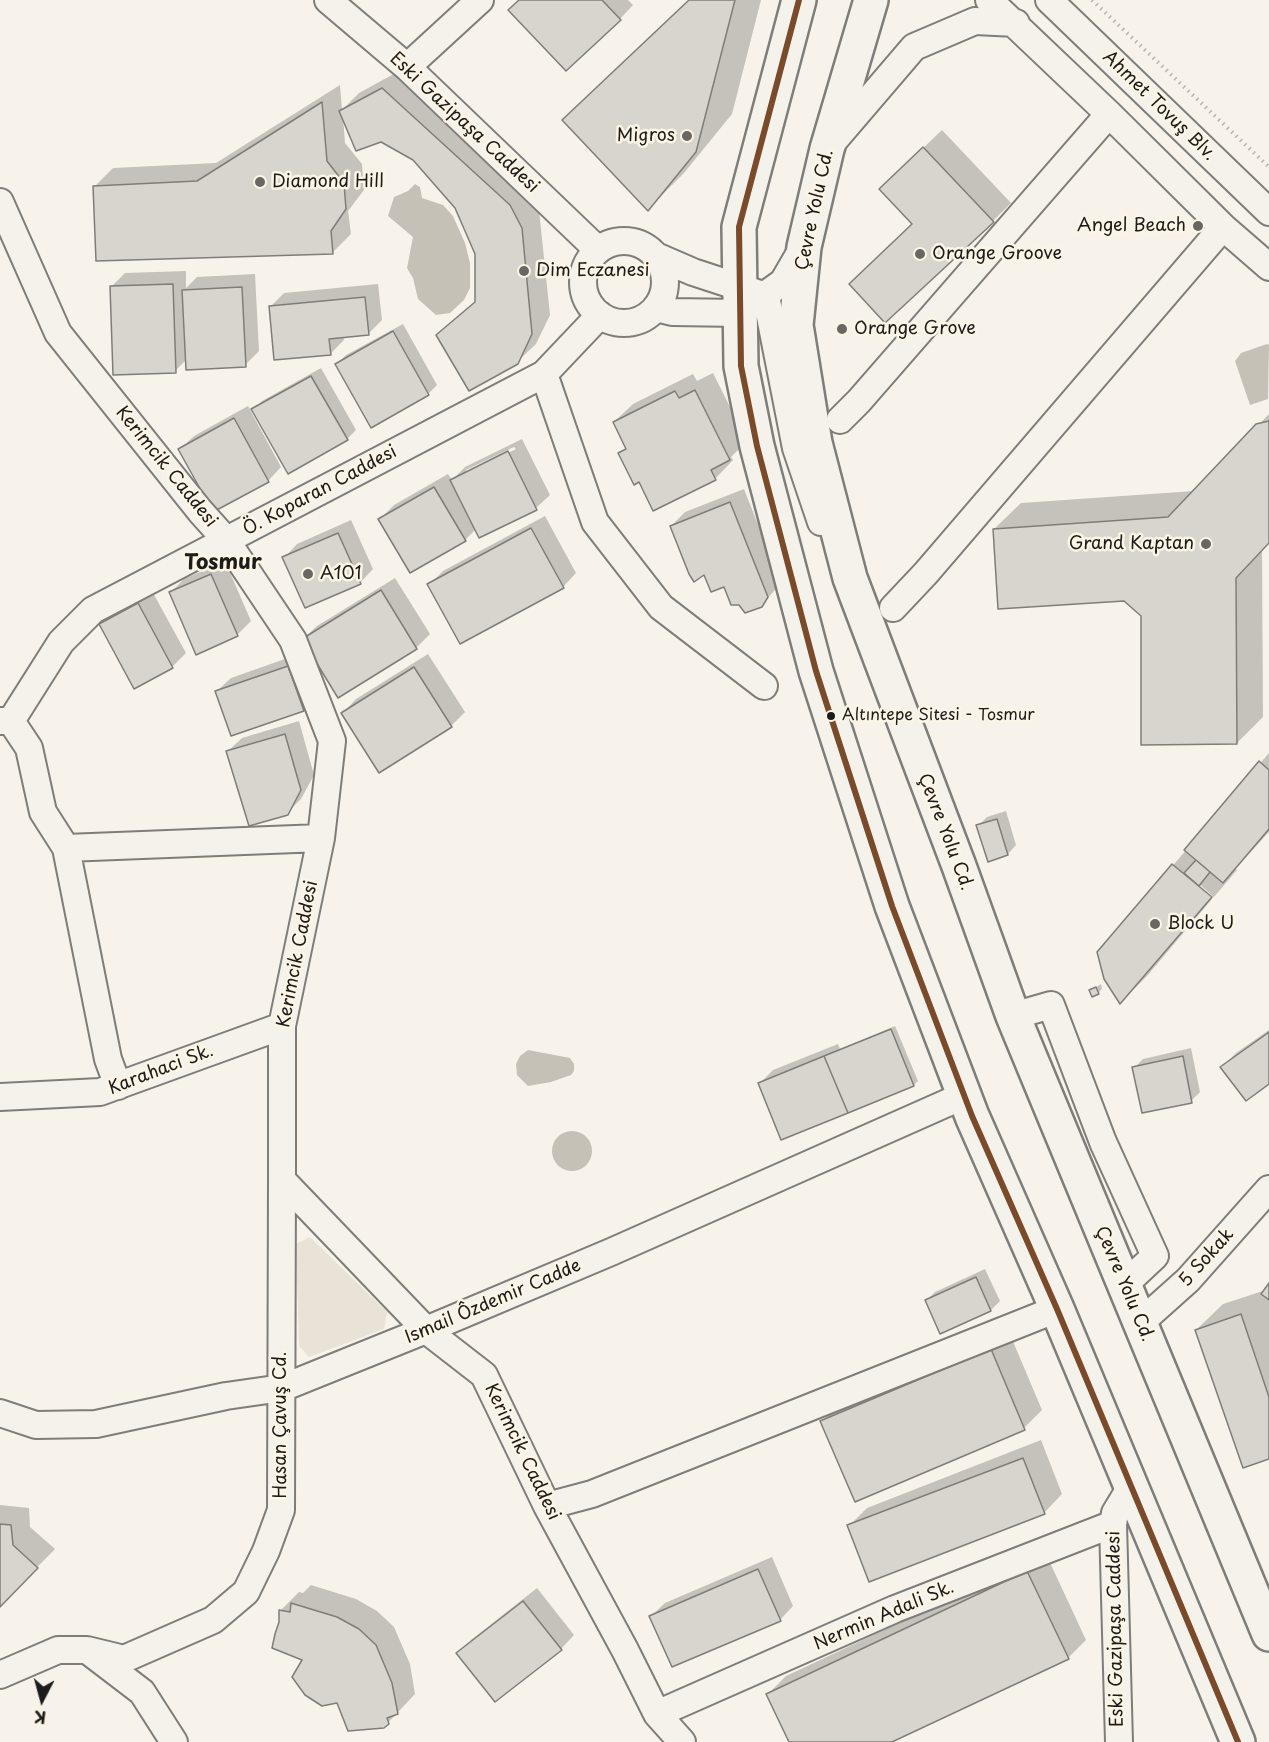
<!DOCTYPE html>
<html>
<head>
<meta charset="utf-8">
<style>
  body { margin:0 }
  #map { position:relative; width:1269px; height:1742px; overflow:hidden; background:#f7f3ea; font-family:"Playpen Sans",sans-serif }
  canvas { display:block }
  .north { position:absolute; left:12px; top:1670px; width:60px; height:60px; -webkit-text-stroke:4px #fcf5e5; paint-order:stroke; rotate:186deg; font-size:16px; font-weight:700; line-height:24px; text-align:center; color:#1c1c1c }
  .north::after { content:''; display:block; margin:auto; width:21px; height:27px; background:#1c1c1c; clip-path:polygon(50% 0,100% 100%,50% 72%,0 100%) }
</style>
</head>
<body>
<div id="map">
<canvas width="1269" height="1742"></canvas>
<div class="north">K</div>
</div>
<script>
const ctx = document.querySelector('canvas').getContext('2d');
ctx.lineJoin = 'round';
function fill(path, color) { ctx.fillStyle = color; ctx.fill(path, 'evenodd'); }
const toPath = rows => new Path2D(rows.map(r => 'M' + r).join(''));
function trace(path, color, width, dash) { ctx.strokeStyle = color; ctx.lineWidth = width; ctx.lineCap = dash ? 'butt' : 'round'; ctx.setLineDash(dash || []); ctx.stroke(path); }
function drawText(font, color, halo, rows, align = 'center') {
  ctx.font = font + ' "Playpen Sans",sans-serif'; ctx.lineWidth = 5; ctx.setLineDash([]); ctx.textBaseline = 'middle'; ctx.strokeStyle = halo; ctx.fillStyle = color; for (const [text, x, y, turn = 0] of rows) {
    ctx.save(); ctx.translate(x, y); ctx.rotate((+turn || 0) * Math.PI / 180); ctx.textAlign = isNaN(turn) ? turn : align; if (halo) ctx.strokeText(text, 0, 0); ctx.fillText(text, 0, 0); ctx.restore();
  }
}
fill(toPath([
  [310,1237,387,1312,384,1329,309,1357,299,1346,296,1244]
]), '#e8e2d7');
fill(toPath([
  [415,184,420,187,422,198,443,205,453,216,465,243,470,263,470,288,464,300,450,313,436,315,418,299,413,278,407,268,413,237,388,216,394,197,408,191],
  [1267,344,1269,345,1268,399,1250,405,1235,361,1241,353],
  [528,1050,570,1058,574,1064,574,1071,571,1075,551,1082,528,1086,517,1075,516,1064,520,1056],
  '552 1151a20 20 0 1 1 40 0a20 20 0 1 1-40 0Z'
]), '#c5c1b7');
fill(toPath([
  [520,0,628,0,633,5,620,19],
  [689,0,761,0,732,114,684,173,648,209],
  [401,70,539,210,550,315,536,344,517,362,438,335,477,300,477,254,456,207,414,159,343,117,345,143,362,164,364,190,348,211,351,234,333,252,95,186,113,168,216,163,340,85,342,110,359,93],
  [942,130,1011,203,993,221,914,224,899,171],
  [186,271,186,288,197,277,255,274,259,351,245,365,187,359,175,371,111,287,125,273],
  [378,284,382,320,368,334,343,336,344,340,330,354,270,307,284,293],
  [403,324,437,385,428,394,337,364,346,355],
  [321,368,356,430,347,439,289,472,253,410,262,401],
  [713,373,747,441,731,457,733,460,715,479,640,480,620,453,627,447,614,422,633,404,693,374,697,381],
  [248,406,281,467,268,481,180,449,194,436],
  [1269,414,1269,543,1262,550,1263,717,1237,743,1143,615,1124,599,994,529,1021,503,1194,491],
  [522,439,550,495,536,508,476,529,465,540,380,519,394,505,448,474,452,480,465,467],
  [514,447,516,449,466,474,466,470],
  [744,489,781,583,761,606,725,585,671,526,685,512],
  [545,516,576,573,563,587,429,585,443,571],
  [351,520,373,569,360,583,284,558,297,544],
  [225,561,251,621,237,635,170,593,184,579],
  [395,578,430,634,416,648,338,696,303,639,317,626],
  [152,591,186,653,172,667,101,624,114,611],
  [302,653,317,696,303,710,217,691,231,678],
  [428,654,465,712,451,726,379,771,343,713,356,699],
  [299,721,314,775,301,799,287,813,228,751,242,738],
  [1269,753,1269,832,1235,869,1237,870,1214,897,1199,884,1196,886,1212,899,1147,976,1121,1002,1099,952],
  [1006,811,1016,845,1008,854,978,826,987,817],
  [1101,984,1102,989,1098,993,1091,990],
  [895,1026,918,1081,914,1085,759,1084,773,1070,838,1044,840,1049],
  [1269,1030,1269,1082,1222,1067,1236,1053],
  [1191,1048,1200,1092,1191,1101,1134,1068,1143,1059],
  [985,1269,1000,1301,991,1310,941,1332,926,1301,935,1292],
  [1269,1285,1269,1458,1196,1330,1223,1304,1266,1290],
  [1009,1332,1042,1410,1024,1428,855,1500,822,1422,840,1403],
  [1041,1440,1062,1494,1044,1513,849,1526,867,1508],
  [0,1505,29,1508,30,1527,55,1549,0,1605],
  [1046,1554,1086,1640,1068,1658,888,1742,790,1742,768,1694,786,1676],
  [772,1557,793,1606,780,1620,651,1616,665,1603],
  [311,1585,356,1599,377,1611,394,1627,410,1664,415,1694,384,1727,338,1701,304,1659,281,1623,281,1610,299,1592,303,1593],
  [537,1588,574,1635,561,1649,458,1653,471,1640]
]), '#0003');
const building = toPath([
  [519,0,602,0,621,20,566,71,508,10,519,0],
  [689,0,735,0,696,152,648,211,562,120,689,0],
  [382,88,510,205,522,228,532,334,518,364,469,391,436,335,475,302,475,254,455,208,413,160,381,142,356,151,339,111,382,88],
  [322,102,327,161,344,183,346,209,331,231,333,254,96,261,93,186,197,181,322,102],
  [923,147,994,222,885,323,849,284,912,224,879,189,923,147],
  [173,284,176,373,113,375,110,286,173,284],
  [242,287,246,367,186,370,182,290,242,287],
  [365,297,369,335,329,339,331,355,274,360,269,306,365,297],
  [393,331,429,395,371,428,335,364,393,331],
  [311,376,348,440,288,474,251,409,311,376],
  [695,390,730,460,711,470,716,480,653,511,639,482,634,485,618,453,626,449,613,422,675,391,679,398,695,390],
  [234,418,269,482,213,512,178,449,234,418],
  [1269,421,1269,543,1236,578,1237,744,1141,745,1141,616,1124,601,998,609,993,529,1168,517,1256,424,1269,421],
  [508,451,537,510,479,538,450,480,508,451],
  [434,487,466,541,410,573,378,519,434,487],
  [730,502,768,597,762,607,745,613,739,605,731,605,724,587,711,592,704,575,694,582,689,574,670,526,730,502],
  [531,528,564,588,460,644,427,584,531,528],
  [338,533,361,584,305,608,282,557,338,533],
  [211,574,238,636,196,655,169,592,211,574],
  [381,590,417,649,338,698,302,639,381,590],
  [138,603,173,668,134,689,99,624,138,603],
  [288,666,304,711,231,736,215,691,288,666],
  [414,667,452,727,379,773,341,713,414,667],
  [285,734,301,790,288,815,249,826,226,751,285,734],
  [1259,761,1269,770,1269,829,1223,883,1184,850,1259,761],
  [997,819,1008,855,988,862,976,825,997,819],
  [1196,860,1210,872,1199,886,1184,873,1196,860],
  [1172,864,1212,897,1120,1004,1104,979,1097,952,1172,864],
  [1096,987,1099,994,1092,997,1089,990,1096,987],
  [891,1029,914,1086,848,1113,824,1056,891,1029],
  [1269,1032,1269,1084,1246,1101,1220,1067,1269,1032],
  [824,1056,848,1113,781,1140,758,1083,824,1056],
  [1183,1056,1192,1103,1142,1113,1132,1067,1183,1056],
  [976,1277,991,1311,940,1334,925,1300,976,1277],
  [1269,1283,1269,1300,1261,1294,1269,1283],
  [1241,1314,1269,1397,1269,1459,1243,1468,1195,1330,1241,1314],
  [991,1349,1025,1430,855,1502,820,1421,991,1349],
  [1023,1458,1045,1514,869,1582,847,1525,1023,1458],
  [0,1524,11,1525,13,1545,38,1568,0,1607,0,1524],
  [758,1569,781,1621,672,1667,649,1616,758,1569],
  [1027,1571,1069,1659,892,1742,789,1742,766,1694,1027,1571],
  [523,1601,562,1650,495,1702,456,1653,523,1601],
  [291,1603,337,1617,359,1629,376,1645,392,1683,398,1714,387,1718,389,1724,384,1728,348,1731,337,1703,322,1706,305,1695,292,1677,302,1660,272,1648,275,1634,279,1622,279,1610,290,1612,291,1603]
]);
fill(building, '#d8d5cf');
trace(building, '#7f7d79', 1.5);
const minor = toPath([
  [328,0,407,67,598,250],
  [989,0,1109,114,1223,227,1269,267],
  [1049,0,1269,212],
  [407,67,480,0],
  [831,144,914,47,975,21,1016,23],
  [0,202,58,333,200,511,226,540,293,640,332,741,321,838,282,1026,282,1180,426,1330,484,1375,547,1506,625,1650,657,1714,682,1742],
  '583 282a41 41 0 1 1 82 0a41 41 0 1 1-82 0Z',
  [656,256,693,272,757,293],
  [766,296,796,448,821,522],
  [656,308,672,312,740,313,783,282,801,251],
  [544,374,595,522,661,607,764,686],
  [840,420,859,401,1109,114],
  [893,608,926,573,1223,227],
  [0,721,11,721,61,642,93,610,544,374,600,315],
  [11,721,29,748,43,812,66,848,108,1059,118,1086],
  [66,848,321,838],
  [1013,1016,1051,1005,1103,1142,1155,1256,1124,1285],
  [0,1097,100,1092,282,1026],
  [1141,1322,1188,1280,1269,1189],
  [0,1413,36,1425,96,1424,226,1396,282,1388,426,1330,611,1252,965,1095],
  [547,1506,592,1494,1057,1309],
  [87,1650,124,1659,213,1620,246,1592,266,1551,281,1510,282,1180],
  [0,1675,58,1650,87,1650,142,1692,174,1742],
  [657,1714,895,1609,1113,1524],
  [1119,1742,1113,1524,1115,1513,1132,1485]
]);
const highway = toPath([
  [799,0,739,227,741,366,757,446,816,671,892,906,972,1116,1057,1309,1238,1742],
  [871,0,827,149,804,247,796,325,815,443,850,578,959,866,1013,1016,1269,1634]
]);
trace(minor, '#7f7d79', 30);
trace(highway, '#7f7d79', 38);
trace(toPath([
  [1092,0,1269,167]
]), '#b6b4af', 4, [1.5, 4.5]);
trace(minor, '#f5f2ec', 26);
trace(highway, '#f5f2ec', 33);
trace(toPath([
  [799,0,739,227,741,366,757,446,816,671,892,906,972,1116,1057,1309,1238,1742]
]), '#7a4b2a', 6);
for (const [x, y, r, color] of [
  [687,136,6,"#696764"],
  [260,182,6,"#696764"],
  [1198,226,6,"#696764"],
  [920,254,6,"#696764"],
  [524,271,6,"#696764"],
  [842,329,6,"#696764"],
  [1206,544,6,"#696764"],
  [308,574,6,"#696764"],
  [831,716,5,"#1c1c1c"],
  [1155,924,6,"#696764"]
]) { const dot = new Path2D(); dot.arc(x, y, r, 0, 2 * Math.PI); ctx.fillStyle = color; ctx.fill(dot); trace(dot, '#fcf5e5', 2); }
drawText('16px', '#1c1c1c', '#fcf5e5', [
  ["Altıntepe Sitesi - Tosmur",842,716]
], 'left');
drawText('18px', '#1c1c1c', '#fcf5e5', [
  ["Ahmet Tovuş Blv.",1159,106,44],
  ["Eski Gazipaşa Caddesi",464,123,43],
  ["Çevre Yolu Cd.",815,210,-78],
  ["Kerimcik Caddesi",166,467,51],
  ["Ö. Koparan Caddesi",320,491,-28],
  ["Çevre Yolu Cd.",945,832,69],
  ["Kerimcik Caddesi",298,954,-79],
  ["Karahaci Sk.",161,1070,-21],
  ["5 Sokak",1207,1258,-48],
  ["Çevre Yolu Cd.",1124,1284,67],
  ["Ismail Ôzdemir Cadde",493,1302,-23],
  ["Hasan Çavuş Cd.",281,1425,-90],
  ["Kerimcik Caddesi",522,1452,64],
  ["Nermin Adali Sk.",884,1616,-23],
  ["Eski Gazipaşa Caddesi",1116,1629,-91]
]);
drawText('18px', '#1c1c1c', '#fcf5e5', [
  ["Migros",675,136,"right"],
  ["Diamond Hill",272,182],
  ["Angel Beach",1186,226,"right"],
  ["Orange Groove",932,254],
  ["Dim Eczanesi",536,271],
  ["Orange Grove",854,329],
  ["Grand Kaptan",1194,544,"right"],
  ["A101",320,574],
  ["Block U",1167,924]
], 'left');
drawText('bold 21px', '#1c1c1c', '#fcf5e5', [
  ["Tosmur",223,563]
]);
</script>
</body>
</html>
